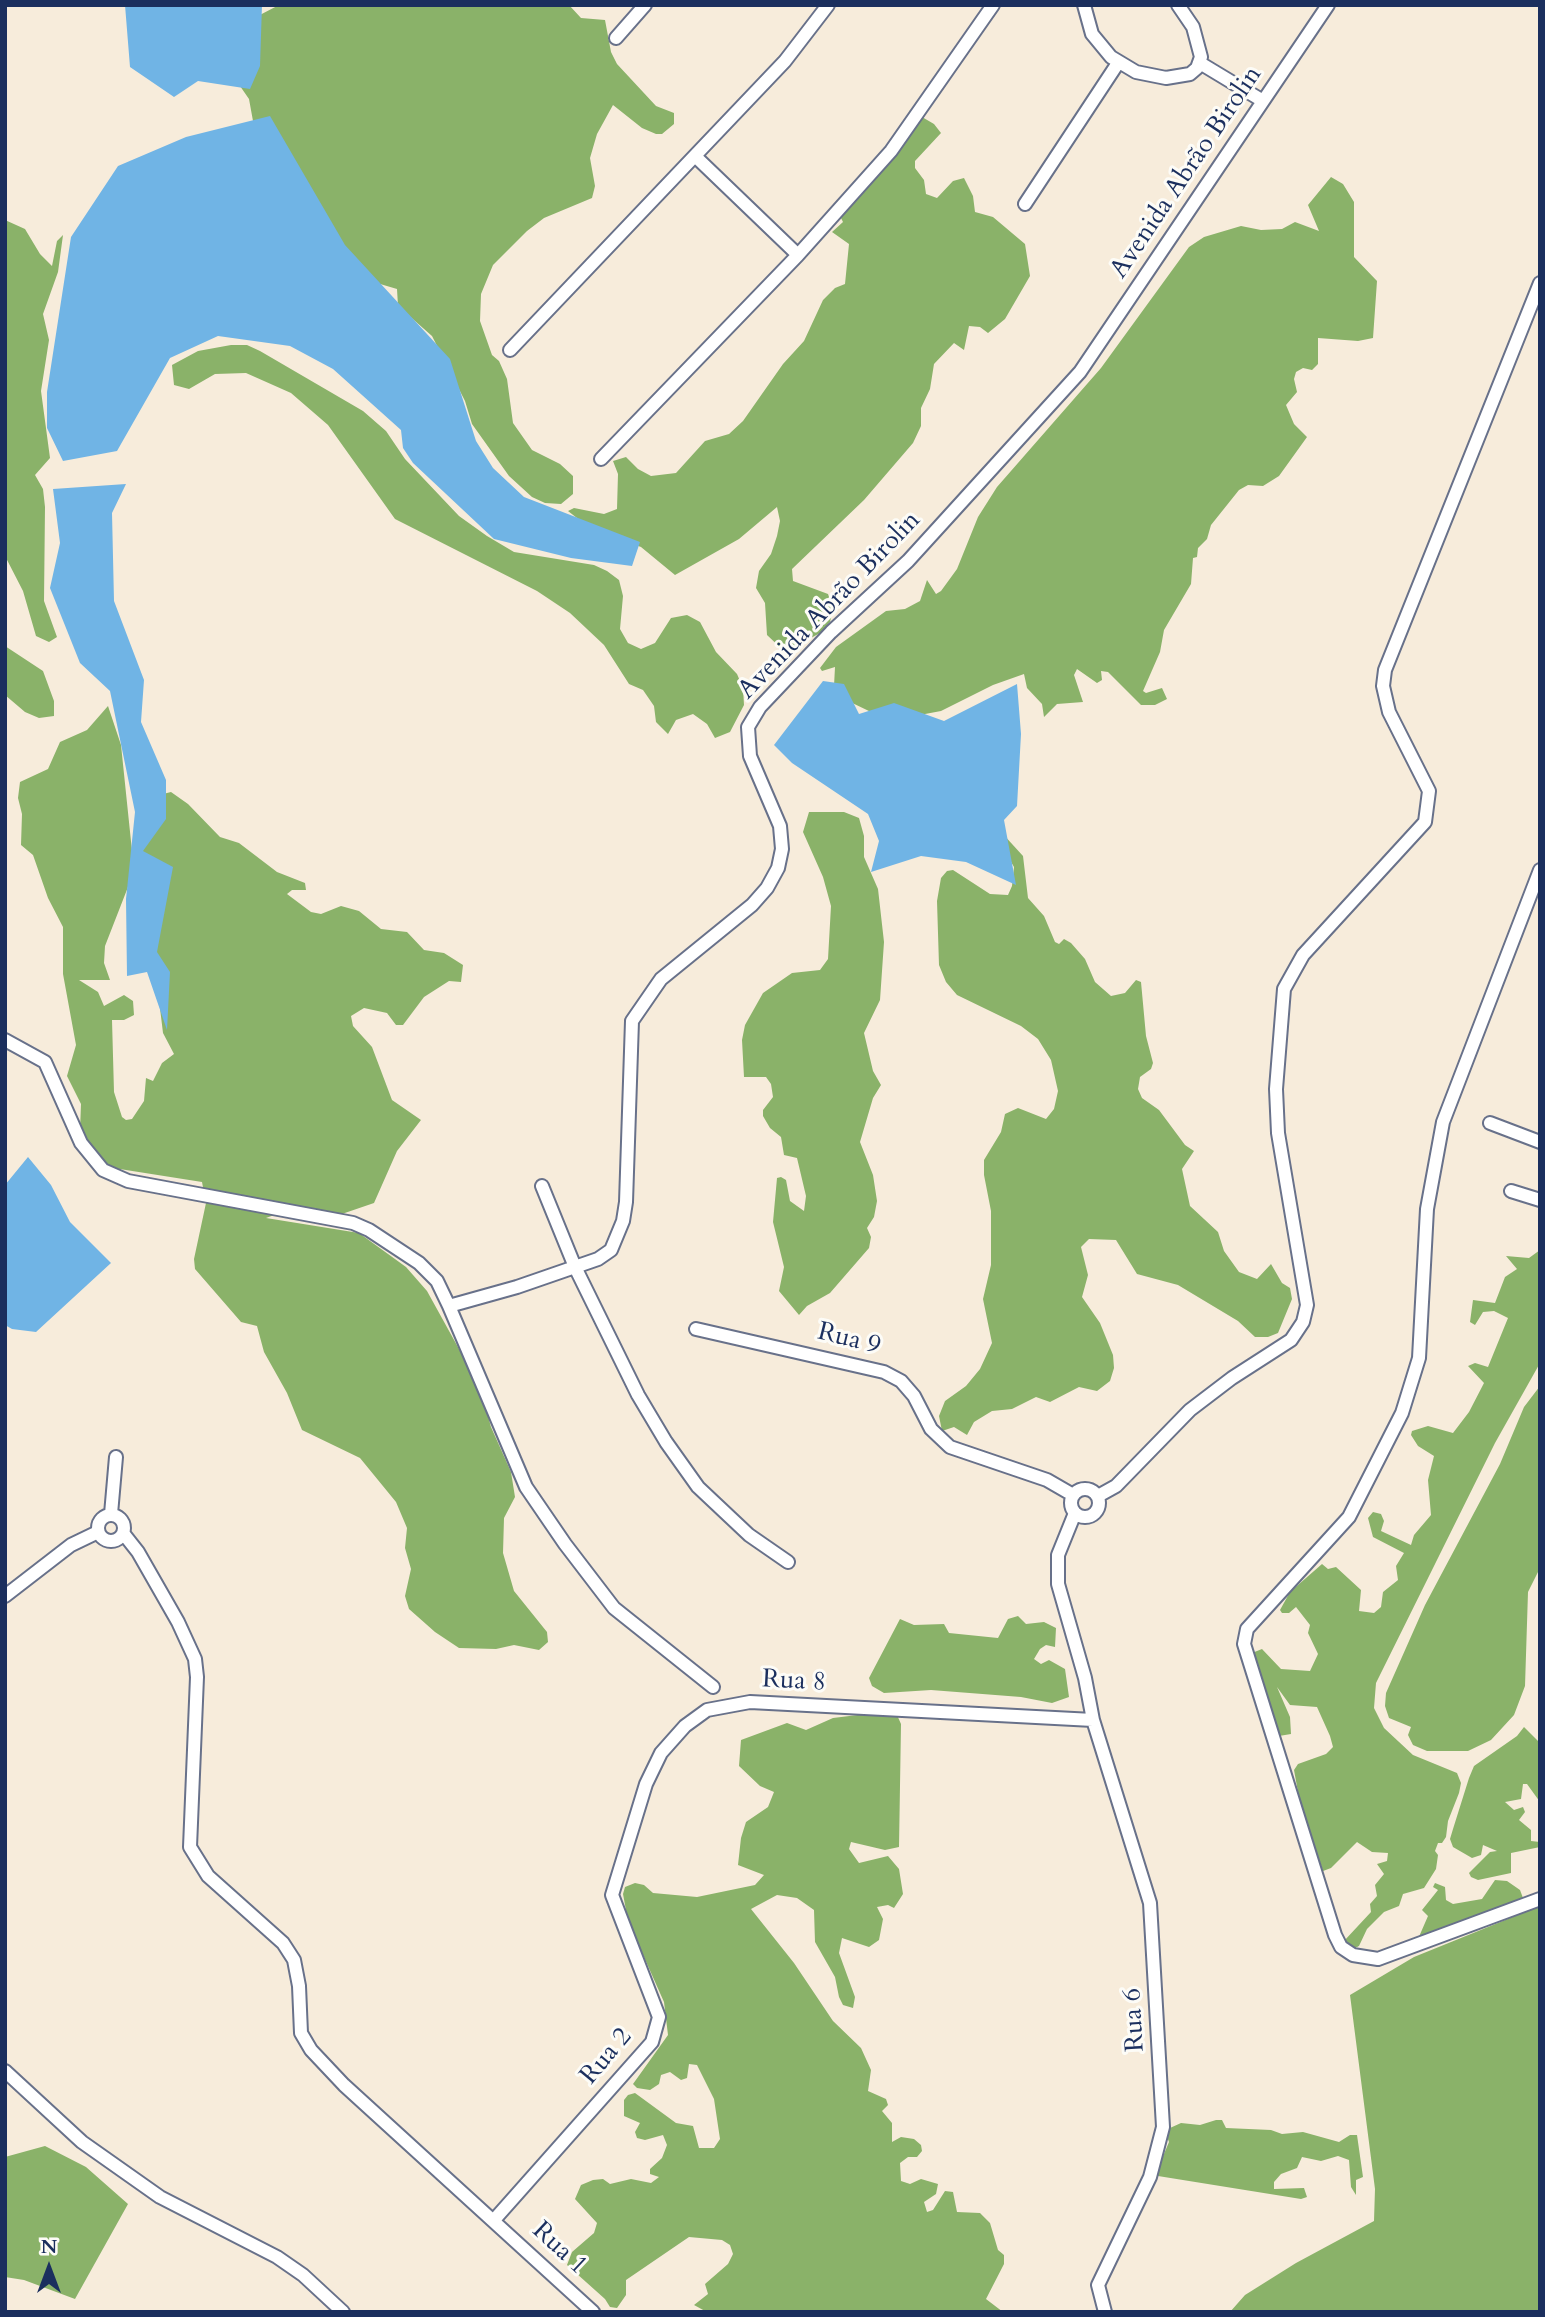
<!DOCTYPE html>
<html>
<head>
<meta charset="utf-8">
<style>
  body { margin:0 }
  #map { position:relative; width:1545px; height:2317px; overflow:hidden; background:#f7ecdb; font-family:Cardo,serif }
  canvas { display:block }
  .frame { position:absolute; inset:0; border:7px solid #1b2f5e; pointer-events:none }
  .north { position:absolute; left:14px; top:2233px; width:70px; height:70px; -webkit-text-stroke:5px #fdfcf7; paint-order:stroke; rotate:0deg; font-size:19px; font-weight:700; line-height:28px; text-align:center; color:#1b2f5e }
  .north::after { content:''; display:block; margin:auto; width:24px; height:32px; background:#1b2f5e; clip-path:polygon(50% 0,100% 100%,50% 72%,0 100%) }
</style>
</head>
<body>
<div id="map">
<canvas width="1545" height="2317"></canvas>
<div class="frame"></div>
<div class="north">N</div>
</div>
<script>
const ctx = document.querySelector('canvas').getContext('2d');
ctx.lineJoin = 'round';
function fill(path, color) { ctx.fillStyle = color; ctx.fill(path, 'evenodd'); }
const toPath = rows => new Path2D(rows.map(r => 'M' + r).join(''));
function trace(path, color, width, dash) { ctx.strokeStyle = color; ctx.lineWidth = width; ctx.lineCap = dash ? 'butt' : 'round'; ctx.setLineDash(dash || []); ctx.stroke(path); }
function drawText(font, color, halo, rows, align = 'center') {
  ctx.font = font + ' Cardo,serif'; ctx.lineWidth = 6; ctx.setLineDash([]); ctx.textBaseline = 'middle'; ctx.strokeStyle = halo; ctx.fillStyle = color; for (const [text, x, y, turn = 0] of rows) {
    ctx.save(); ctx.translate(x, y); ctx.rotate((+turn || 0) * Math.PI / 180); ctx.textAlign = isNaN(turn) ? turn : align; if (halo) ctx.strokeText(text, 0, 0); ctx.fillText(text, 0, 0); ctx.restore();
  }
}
fill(toPath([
  [279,5,569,5,581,18,605,20,611,52,617,64,656,106,674,113,674,124,662,134,656,134,642,128,613,105,597,134,590,158,595,186,592,198,544,218,527,231,493,265,481,294,480,321,492,355,499,361,507,379,513,423,532,450,560,464,573,476,573,494,561,504,545,503,532,497,509,476,472,424,465,401,432,336,398,306,397,289,370,281,253,121,249,99,240,86,256,17],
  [910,110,934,124,941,133,915,161,915,168,924,180,926,194,937,198,953,181,964,178,973,196,975,212,993,217,1025,244,1030,276,1005,319,988,333,980,327,969,326,964,350,954,343,934,364,930,389,921,408,921,426,913,443,864,500,792,569,793,581,828,594,833,609,830,622,822,632,785,652,767,635,765,603,756,588,759,571,771,554,777,536,780,521,777,507,739,539,675,575,641,547,591,529,568,511,574,508,604,514,617,509,618,474,613,461,626,457,638,469,651,476,676,473,705,441,729,434,743,421,783,364,804,341,823,300,835,288,845,284,849,244,832,232,843,222,841,218,860,188,903,131],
  [1331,177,1343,184,1354,202,1354,257,1377,281,1373,338,1358,341,1318,338,1318,364,1312,370,1303,368,1296,372,1294,379,1297,392,1286,405,1294,424,1307,437,1279,476,1263,486,1248,485,1239,490,1211,525,1207,539,1198,548,1197,557,1193,558,1191,584,1164,630,1160,652,1143,691,1146,693,1162,688,1167,699,1155,705,1141,705,1108,672,1101,671,1102,680,1097,683,1077,669,1074,675,1083,702,1057,704,1044,717,1042,704,1027,688,1024,674,993,685,941,711,925,714,871,712,846,700,834,686,835,667,822,671,820,668,836,647,886,611,905,609,920,601,927,580,936,594,941,591,957,569,978,517,997,487,1101,368,1189,247,1204,237,1241,226,1261,230,1282,229,1295,222,1319,231,1308,205],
  [5,220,25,229,40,254,52,266,57,241,63,235,58,272,43,314,49,340,41,391,50,458,35,475,43,489,45,507,44,601,57,637,49,642,36,636,23,591,5,556],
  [231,345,247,345,260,351,363,411,386,431,405,459,459,516,487,536,514,552,594,565,607,571,619,580,623,596,620,629,628,643,641,649,655,643,671,618,687,615,700,622,716,652,737,674,743,688,744,705,730,732,715,738,707,724,693,714,676,720,668,734,656,722,654,706,643,690,629,684,604,645,570,613,537,591,395,519,328,425,291,393,246,373,215,374,189,389,174,385,172,365,198,351],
  [5,646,43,671,54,701,54,716,39,718,25,712,5,695],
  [108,706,121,745,132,851,163,794,171,792,188,804,220,837,239,843,277,872,305,883,306,890,292,890,287,894,311,912,321,914,341,906,359,911,381,929,407,932,424,950,444,953,463,965,461,982,449,981,424,997,403,1025,396,1025,387,1013,364,1008,351,1016,353,1026,372,1047,392,1100,421,1120,397,1151,374,1203,336,1216,277,1214,266,1218,359,1233,406,1267,427,1291,480,1387,491,1427,511,1472,515,1497,504,1518,503,1553,514,1591,547,1632,548,1642,539,1650,514,1645,496,1649,459,1648,435,1632,409,1609,405,1596,411,1569,405,1548,407,1528,396,1502,360,1458,302,1430,287,1393,264,1352,257,1326,241,1322,195,1269,194,1259,206,1203,202,1182,107,1167,98,1160,80,1131,81,1104,67,1076,76,1045,63,974,63,927,48,898,33,855,21,845,22,814,18,798,20,782,48,769,60,742,87,730],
  [128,887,159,1000,163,1033,174,1054,162,1063,153,1081,146,1078,144,1101,132,1119,126,1120,122,1117,114,1092,112,1020,124,1020,134,1015,133,1001,124,995,104,1006,98,992,79,980,110,980,104,963,105,946],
  [809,812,844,812,859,818,864,836,864,857,878,889,884,942,880,1000,864,1033,873,1071,881,1085,873,1098,860,1142,873,1175,877,1201,874,1217,867,1228,871,1237,869,1248,830,1293,807,1306,799,1315,779,1291,784,1267,773,1222,777,1178,781,1177,786,1180,790,1201,804,1211,806,1196,797,1158,784,1155,781,1137,770,1128,763,1116,763,1110,773,1097,771,1084,766,1077,744,1077,742,1040,745,1025,763,993,792,973,820,970,828,959,831,906,823,877,803,832],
  [1002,833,1023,856,1028,898,1044,916,1055,942,1059,944,1064,939,1071,943,1085,959,1095,982,1111,996,1125,993,1136,980,1141,982,1146,1036,1153,1063,1151,1069,1140,1077,1138,1089,1142,1098,1159,1110,1185,1145,1194,1151,1182,1169,1190,1206,1218,1232,1224,1251,1239,1272,1257,1279,1271,1264,1282,1283,1290,1288,1292,1299,1278,1333,1268,1337,1255,1337,1238,1321,1178,1285,1137,1274,1116,1240,1089,1239,1081,1247,1088,1275,1082,1297,1100,1323,1113,1355,1114,1368,1110,1381,1097,1391,1079,1387,1050,1402,1036,1397,1012,1409,992,1411,974,1422,967,1435,954,1427,942,1431,939,1416,945,1401,966,1386,980,1369,992,1343,983,1299,991,1265,991,1211,984,1175,984,1160,1001,1132,1005,1114,1018,1108,1046,1119,1054,1109,1058,1091,1051,1060,1038,1039,1021,1026,957,995,946,982,939,965,937,901,941,878,947,871,953,870,990,894,1008,895,1012,886,1014,867,999,841],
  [1540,1250,1540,1363,1495,1443,1376,1683,1374,1708,1384,1728,1413,1755,1457,1773,1461,1783,1459,1793,1448,1821,1446,1837,1442,1843,1438,1843,1435,1851,1438,1855,1436,1869,1424,1888,1403,1894,1399,1906,1384,1912,1367,1929,1359,1946,1353,1949,1344,1941,1371,1912,1370,1904,1377,1896,1375,1885,1384,1874,1377,1864,1387,1861,1388,1853,1372,1852,1357,1842,1331,1868,1323,1871,1300,1803,1294,1770,1298,1764,1326,1754,1333,1747,1330,1736,1317,1707,1290,1705,1277,1687,1290,1717,1291,1734,1279,1736,1252,1653,1262,1649,1281,1669,1310,1671,1318,1654,1308,1633,1310,1625,1296,1607,1289,1613,1282,1613,1280,1610,1290,1592,1322,1564,1328,1569,1336,1567,1361,1590,1359,1611,1374,1613,1381,1607,1383,1592,1398,1580,1396,1566,1404,1553,1373,1537,1368,1518,1373,1512,1381,1514,1384,1521,1381,1531,1411,1545,1414,1535,1431,1515,1428,1480,1434,1456,1418,1446,1411,1435,1412,1431,1428,1426,1453,1433,1469,1412,1484,1383,1468,1366,1475,1363,1488,1367,1508,1318,1494,1311,1483,1312,1475,1325,1470,1322,1473,1300,1495,1303,1505,1277,1517,1269,1506,1256,1529,1258],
  [1540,1386,1540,1568,1528,1592,1525,1686,1514,1715,1491,1740,1468,1751,1427,1751,1413,1745,1408,1735,1411,1727,1389,1718,1385,1706,1386,1693,1425,1605,1500,1464,1524,1407],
  [1018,1616,1026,1624,1044,1622,1056,1628,1055,1647,1046,1645,1040,1649,1034,1659,1041,1664,1049,1660,1065,1669,1069,1697,1052,1703,1021,1697,931,1690,884,1693,872,1686,869,1678,900,1619,914,1625,944,1624,949,1633,998,1638,1008,1619],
  [874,1713,897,1715,901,1724,899,1847,885,1850,851,1842,849,1849,859,1863,888,1856,899,1869,903,1894,894,1908,888,1905,877,1907,883,1919,879,1940,869,1947,842,1938,839,1953,855,1997,853,2008,843,2005,839,1997,835,1977,815,1942,814,1910,797,1898,777,1895,751,1909,794,1963,833,2021,861,2048,871,2070,868,2091,886,2099,888,2105,882,2111,892,2123,892,2142,901,2137,914,2139,921,2145,922,2151,917,2157,908,2157,900,2163,901,2181,910,2184,921,2179,938,2184,936,2194,924,2202,927,2212,933,2210,945,2191,953,2192,957,2212,980,2213,990,2223,998,2250,1004,2255,1004,2264,986,2299,1003,2312,705,2311,694,2305,708,2294,705,2284,728,2264,733,2254,730,2245,722,2240,689,2237,626,2280,626,2295,617,2308,610,2307,605,2299,567,2265,572,2252,594,2233,597,2223,575,2199,581,2185,593,2180,603,2179,610,2184,631,2179,651,2183,659,2177,650,2174,650,2169,662,2158,667,2145,663,2135,645,2140,637,2138,635,2132,640,2123,624,2116,624,2100,628,2095,635,2093,676,2123,693,2126,699,2148,714,2148,720,2139,714,2099,697,2065,689,2064,687,2078,681,2080,670,2072,661,2075,659,2084,650,2090,637,2088,633,2084,668,2035,664,2002,628,1921,623,1894,625,1887,635,1883,644,1885,653,1893,697,1897,755,1885,764,1875,738,1865,741,1838,746,1822,768,1807,774,1792,760,1786,739,1766,741,1740,787,1723,806,1730,833,1718],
  [1524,1727,1540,1743,1540,1802,1527,1784,1523,1784,1521,1799,1505,1802,1514,1810,1523,1807,1525,1812,1519,1820,1531,1830,1531,1841,1540,1842,1540,1847,1511,1853,1511,1873,1478,1880,1471,1877,1469,1873,1490,1852,1497,1851,1483,1845,1481,1855,1472,1858,1453,1847,1450,1839,1453,1829,1469,1778,1474,1766,1517,1736],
  [1495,1880,1507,1881,1520,1890,1523,1898,1517,1904,1418,1939,1428,1916,1422,1910,1438,1890,1433,1887,1435,1883,1445,1887,1446,1900,1453,1904,1482,1899],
  [1540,1906,1540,2312,1230,2312,1245,2295,1296,2263,1374,2221,1375,2189,1350,1995,1414,1957],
  [1216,2120,1222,2120,1226,2128,1271,2130,1282,2134,1303,2132,1339,2142,1350,2135,1357,2135,1363,2177,1356,2180,1356,2195,1351,2187,1349,2160,1338,2156,1321,2161,1302,2157,1297,2168,1281,2174,1274,2182,1274,2189,1304,2188,1307,2197,1301,2199,1158,2176,1156,2173,1169,2142,1166,2134,1170,2128,1181,2123,1200,2125],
  [45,2146,86,2167,128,2204,75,2299,24,2280,5,2277,5,2157]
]), '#8ab269');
fill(toPath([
  [125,5,262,5,260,66,250,89,198,81,174,97,130,67],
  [270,116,345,245,450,359,476,441,493,468,524,497,640,542,632,566,571,558,494,539,413,463,403,448,401,430,333,369,290,346,218,336,170,358,117,451,63,461,47,428,47,392,71,237,118,166,186,137],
  [126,484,112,513,114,601,144,680,141,722,166,780,166,819,143,851,173,867,157,952,170,972,167,1030,147,972,127,976,126,899,135,812,110,691,80,663,50,588,60,543,53,489],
  [823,681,844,684,859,714,894,703,944,721,1017,684,1021,734,1017,806,1004,820,1016,885,966,862,921,856,871,872,879,841,868,814,792,763,774,745],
  [28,1157,51,1185,70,1222,111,1263,36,1332,12,1329,5,1325,5,1185]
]), '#70b4e5');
const minor = toPath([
  [1084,5,1092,34,1111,57,1136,72,1166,78,1190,74,1197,68,1201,57,1193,27,1178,5],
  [616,38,645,5],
  [1200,63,1263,101],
  [696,157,798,255],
  [1025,204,1118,63],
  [510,350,785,61,828,5],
  [601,459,798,255,891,151,993,5],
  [1540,870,1443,1122,1427,1209,1419,1358,1402,1413,1349,1517,1247,1629,1244,1644,1335,1935,1341,1947,1353,1955,1378,1959,1540,1899],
  [5,1040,45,1062,81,1143,103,1170,128,1181,353,1223,369,1230,419,1263,437,1281,449,1306,526,1487,565,1544,614,1608,713,1687],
  [1490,1123,1540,1142],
  [542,1186,575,1267,638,1395,666,1442,698,1487,749,1535,788,1562],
  [1511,1191,1540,1200],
  [449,1306,517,1287,598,1259,611,1250,623,1221,626,1202,632,1021,661,979,752,905,767,888,778,868,782,849,780,826,750,756,748,727,760,707,831,632,908,561,1080,372,1328,5],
  [696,1329,884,1372,901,1381,914,1396,931,1429,950,1447,1047,1480,1073,1495],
  '1071 1503a14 14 0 1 1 28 0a14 14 0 1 1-28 0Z',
  [1098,1496,1116,1486,1190,1410,1232,1378,1291,1340,1303,1322,1307,1305,1278,1133,1276,1089,1284,989,1303,955,1425,822,1429,791,1389,712,1383,686,1385,670,1540,283],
  [1075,1513,1058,1555,1058,1584,1085,1678,1093,1720,1150,1903,1163,2127,1150,2177,1098,2285,1105,2312],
  [111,1514,116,1457],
  '98 1528a13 13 0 1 1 26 0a13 13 0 1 1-26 0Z',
  [123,1533,138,1552,178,1622,195,1659,197,1677,190,1847,208,1876,283,1943,294,1960,299,1986,301,2033,311,2050,344,2085,593,2312],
  [5,1596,71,1545,98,1532],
  [5,2071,82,2142,160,2197,277,2257,303,2275,343,2312],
  [494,2220,652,2042,659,2017,612,1895,646,1784,661,1753,685,1726,707,1710,750,1702,1093,1720]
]);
trace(minor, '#68718a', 16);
trace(minor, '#fff', 12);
drawText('26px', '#1b2f5e', '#fdfcf7', [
  ["Avenida Abrão Birolin",1187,173,-56],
  ["Avenida Abrão Birolin",830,606,-46],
  ["Rua 9",849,1340,14],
  ["Rua 8",794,1682,3],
  ["Rua 6",1135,2020,-93],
  ["Rua 2",607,2057,-50],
  ["Rua 1",559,2249,43]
]);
</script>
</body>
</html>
